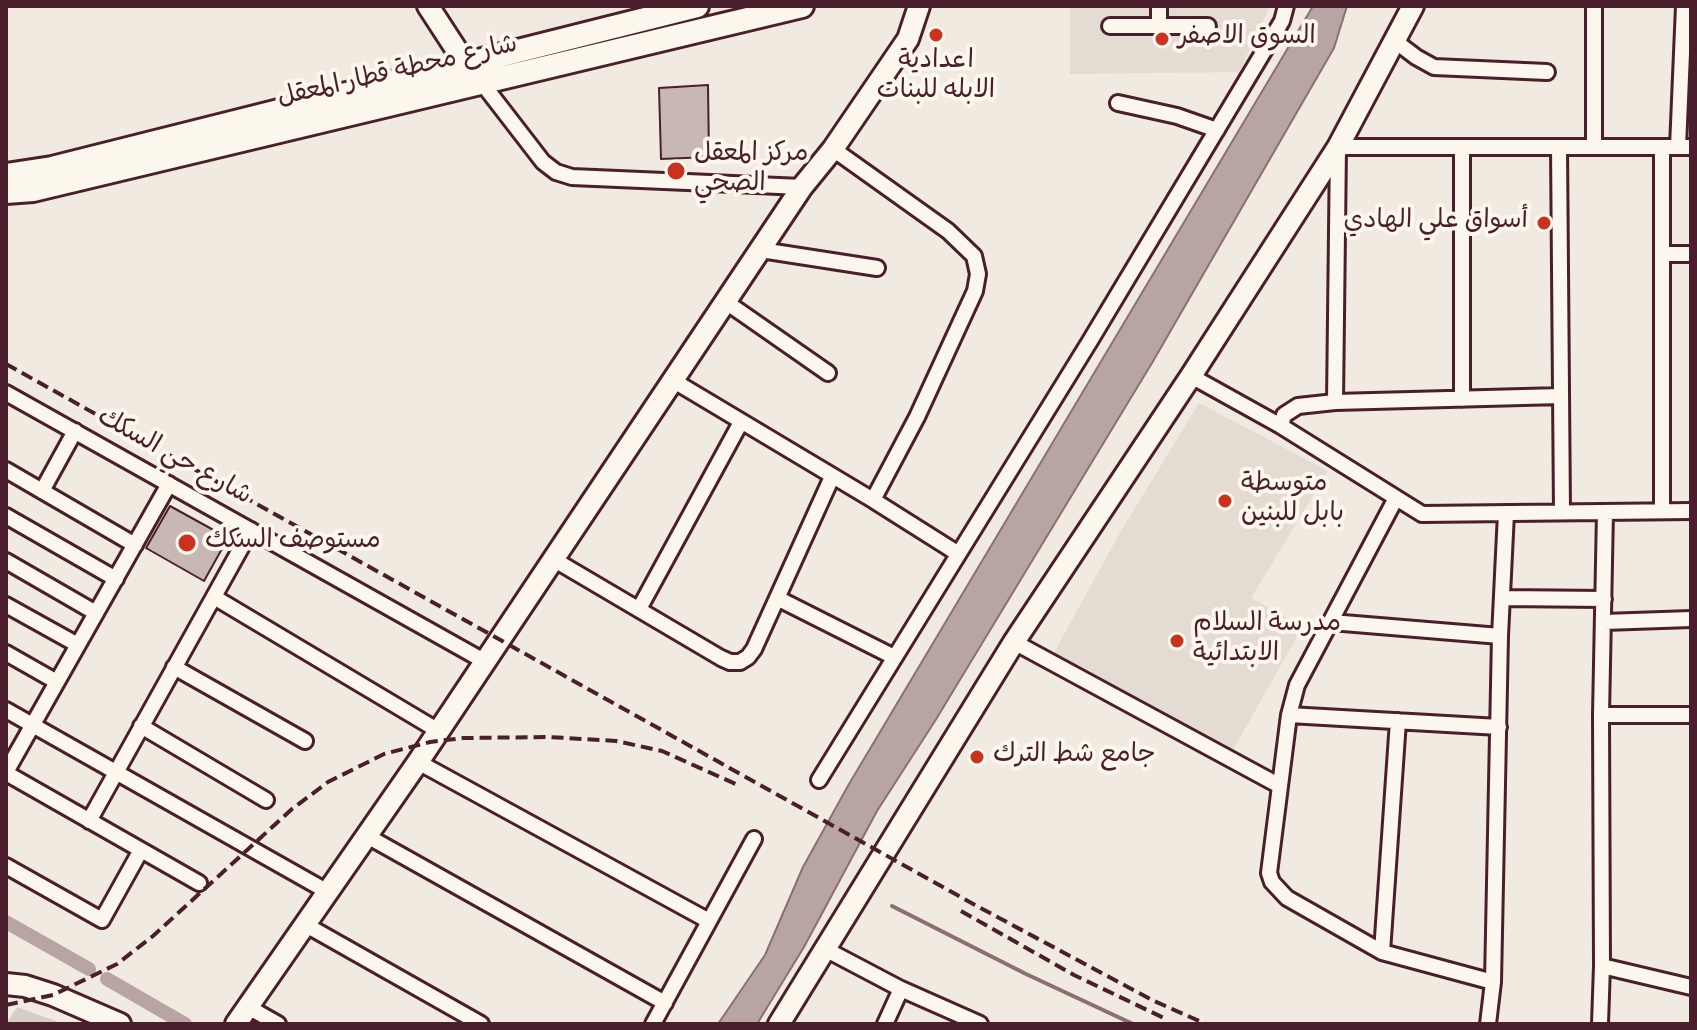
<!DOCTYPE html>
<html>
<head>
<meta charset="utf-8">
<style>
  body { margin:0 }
  #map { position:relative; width:1697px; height:1030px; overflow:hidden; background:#f0eae0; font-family:Dekko,sans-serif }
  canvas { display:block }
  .frame { position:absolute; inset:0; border:8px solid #4a1f2b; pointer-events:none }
</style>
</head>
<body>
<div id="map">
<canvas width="1697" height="1030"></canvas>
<div class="frame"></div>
</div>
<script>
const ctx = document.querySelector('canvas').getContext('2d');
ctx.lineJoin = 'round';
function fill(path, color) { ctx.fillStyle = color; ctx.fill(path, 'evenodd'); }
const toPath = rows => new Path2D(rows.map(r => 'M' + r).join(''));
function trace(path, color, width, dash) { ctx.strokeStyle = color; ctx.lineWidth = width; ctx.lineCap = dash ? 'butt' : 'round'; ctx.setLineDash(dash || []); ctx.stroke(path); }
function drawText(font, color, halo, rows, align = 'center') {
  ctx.font = font + ' Dekko,"Playpen Sans Arabic",sans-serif'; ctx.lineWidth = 8; ctx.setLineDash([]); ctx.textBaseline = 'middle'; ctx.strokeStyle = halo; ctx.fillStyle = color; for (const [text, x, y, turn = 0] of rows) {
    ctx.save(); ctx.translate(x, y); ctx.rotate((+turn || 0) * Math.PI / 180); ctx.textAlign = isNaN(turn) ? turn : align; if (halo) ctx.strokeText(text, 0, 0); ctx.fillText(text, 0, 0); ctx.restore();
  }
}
fill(toPath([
  [1070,6,1270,6,1239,72,1070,74],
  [1199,403,1328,471,1251,598,1303,626,1233,750,1052,656,1121,531]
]), '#e4dbd2');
fill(toPath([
  [17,1007,64,1024,6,1024]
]), '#d8ccc6');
const water = toPath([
  [1313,6,1347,6,1334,48,1152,363,935,721,877,811,804,947,757,1024,718,1024,765,955,803,867,849,784,1313,6]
]);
fill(water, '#b8a4a2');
trace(water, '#8c6f72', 2);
trace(toPath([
  [892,906,1026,974,1133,1024]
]), '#8c6f72', 4);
trace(toPath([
  [6,922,89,969],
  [107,979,185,1024]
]), '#b8a4a2', 14);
const building = toPath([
  [708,85,709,157,661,159,659,88,708,85],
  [170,506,228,538,204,581,146,548,170,506]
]);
fill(building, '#c8b8b3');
trace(building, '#4a1f2b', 2);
const street = toPath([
  [1159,6,1159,26],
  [1110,26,1208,26],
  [1395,41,1416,57,1434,67,1547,72],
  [482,83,543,162,556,172,572,177,802,187],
  [1118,103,1177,116,1217,130],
  [1559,147,1562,512],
  [1594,147,1594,6],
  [1678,147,1684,6],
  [833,149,948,231,974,256,978,274,975,291,917,417,873,500],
  [761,250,877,268],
  [1663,254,1691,254],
  [726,302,828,373],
  [1191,376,1281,426,1422,514,1691,511],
  [674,381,873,500,957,553],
  [6,393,484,661],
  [1462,399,1462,147],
  [1335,402,1338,147,1691,147],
  [1281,426,1284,415,1298,406,1335,402,1561,396],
  [6,470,135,545],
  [42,491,75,431],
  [1396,498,1297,685,1289,715,1269,873,1272,882,1287,898,1382,952,1493,982],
  [1662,511,1662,147],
  [6,516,116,579],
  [553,559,721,658,730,662,740,662,748,657,754,649,832,477],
  [6,561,96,613],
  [214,597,437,730],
  [777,598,894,657],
  [1503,598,1604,599],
  [6,605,78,645],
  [639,609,741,422],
  [1331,622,1500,636],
  [1604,622,1691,619],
  [1014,642,1280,786],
  [6,653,57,682],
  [174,667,305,741],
  [6,710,328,892],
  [1289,715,1499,727],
  [1601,715,1691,715],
  [141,726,266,800],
  [418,762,709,921],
  [6,772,169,484],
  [6,773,199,883],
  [819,780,1090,341,1282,21,1286,6],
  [89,821,251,530],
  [367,836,665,1003],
  [6,866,102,920,141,850],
  [306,925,481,1024],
  [825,949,901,989,980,1024],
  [1382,952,1398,721],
  [1602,966,1691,987],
  [248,1007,278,1024],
  [653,1024,754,839],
  [885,1024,901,989],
  [1488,1024,1493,982,1500,636,1506,513],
  [1600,1024,1602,966,1601,715,1605,512]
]);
const secondary = toPath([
  [428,6,467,66],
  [6,984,25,986,53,995,120,1024],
  [236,1024,418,762,802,187,833,149,908,39,919,6],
  [779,1024,1014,642,1191,376,1338,147,1413,6]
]);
const primary = toPath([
  [6,175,52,168,697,6],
  [6,192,33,190,802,6]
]);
trace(street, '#4a1f2b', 20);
trace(secondary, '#4a1f2b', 26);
trace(primary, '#4a1f2b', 28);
trace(street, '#fbf7ec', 14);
trace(secondary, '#fbf7ec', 20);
trace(primary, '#fbf7ec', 22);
trace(toPath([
  [6,364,975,905,1154,1001,1206,1024],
  [961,911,1074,975,1166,1019],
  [6,1005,53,995,117,964,153,936,292,809,328,782,384,754,430,742,463,738,549,737,616,741,662,751,738,785]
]), '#4a1f2b', 4, [12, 6]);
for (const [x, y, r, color] of [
  [936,35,8,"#c8321e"],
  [1162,39,8,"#c8321e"],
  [676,171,10,"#c8321e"],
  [1544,223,8,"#c8321e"],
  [1225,501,8,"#c8321e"],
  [187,543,10,"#c8321e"],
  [1177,641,8,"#c8321e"],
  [977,757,8,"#c8321e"]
]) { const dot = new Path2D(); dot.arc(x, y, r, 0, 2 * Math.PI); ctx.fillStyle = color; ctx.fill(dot); trace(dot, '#fbf7ec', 3); }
drawText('26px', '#4a1f2b', '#fbf7ec', [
  ["السوق الاصفر",1178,39],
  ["اعدادية",936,63,"center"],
  ["الابله للبنات",936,93,"center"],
  ["مركز المعقل",694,156],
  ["الصحي",694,186],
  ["أسواق علي الهادي",1528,223,"right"],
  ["متوسطة",1241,486],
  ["بابل للبنين",1241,516],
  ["مستوصف السكك",205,543],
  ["مدرسة السلام",1193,626],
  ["الابتدائية",1193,656],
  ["جامع شط الترك",993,757]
], 'left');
drawText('26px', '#4a1f2b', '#fbf7ec', [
  ["شارع محطة قطار المعقل",398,74,-13],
  ["شارع حي السكك",173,459,29]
]);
</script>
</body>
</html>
